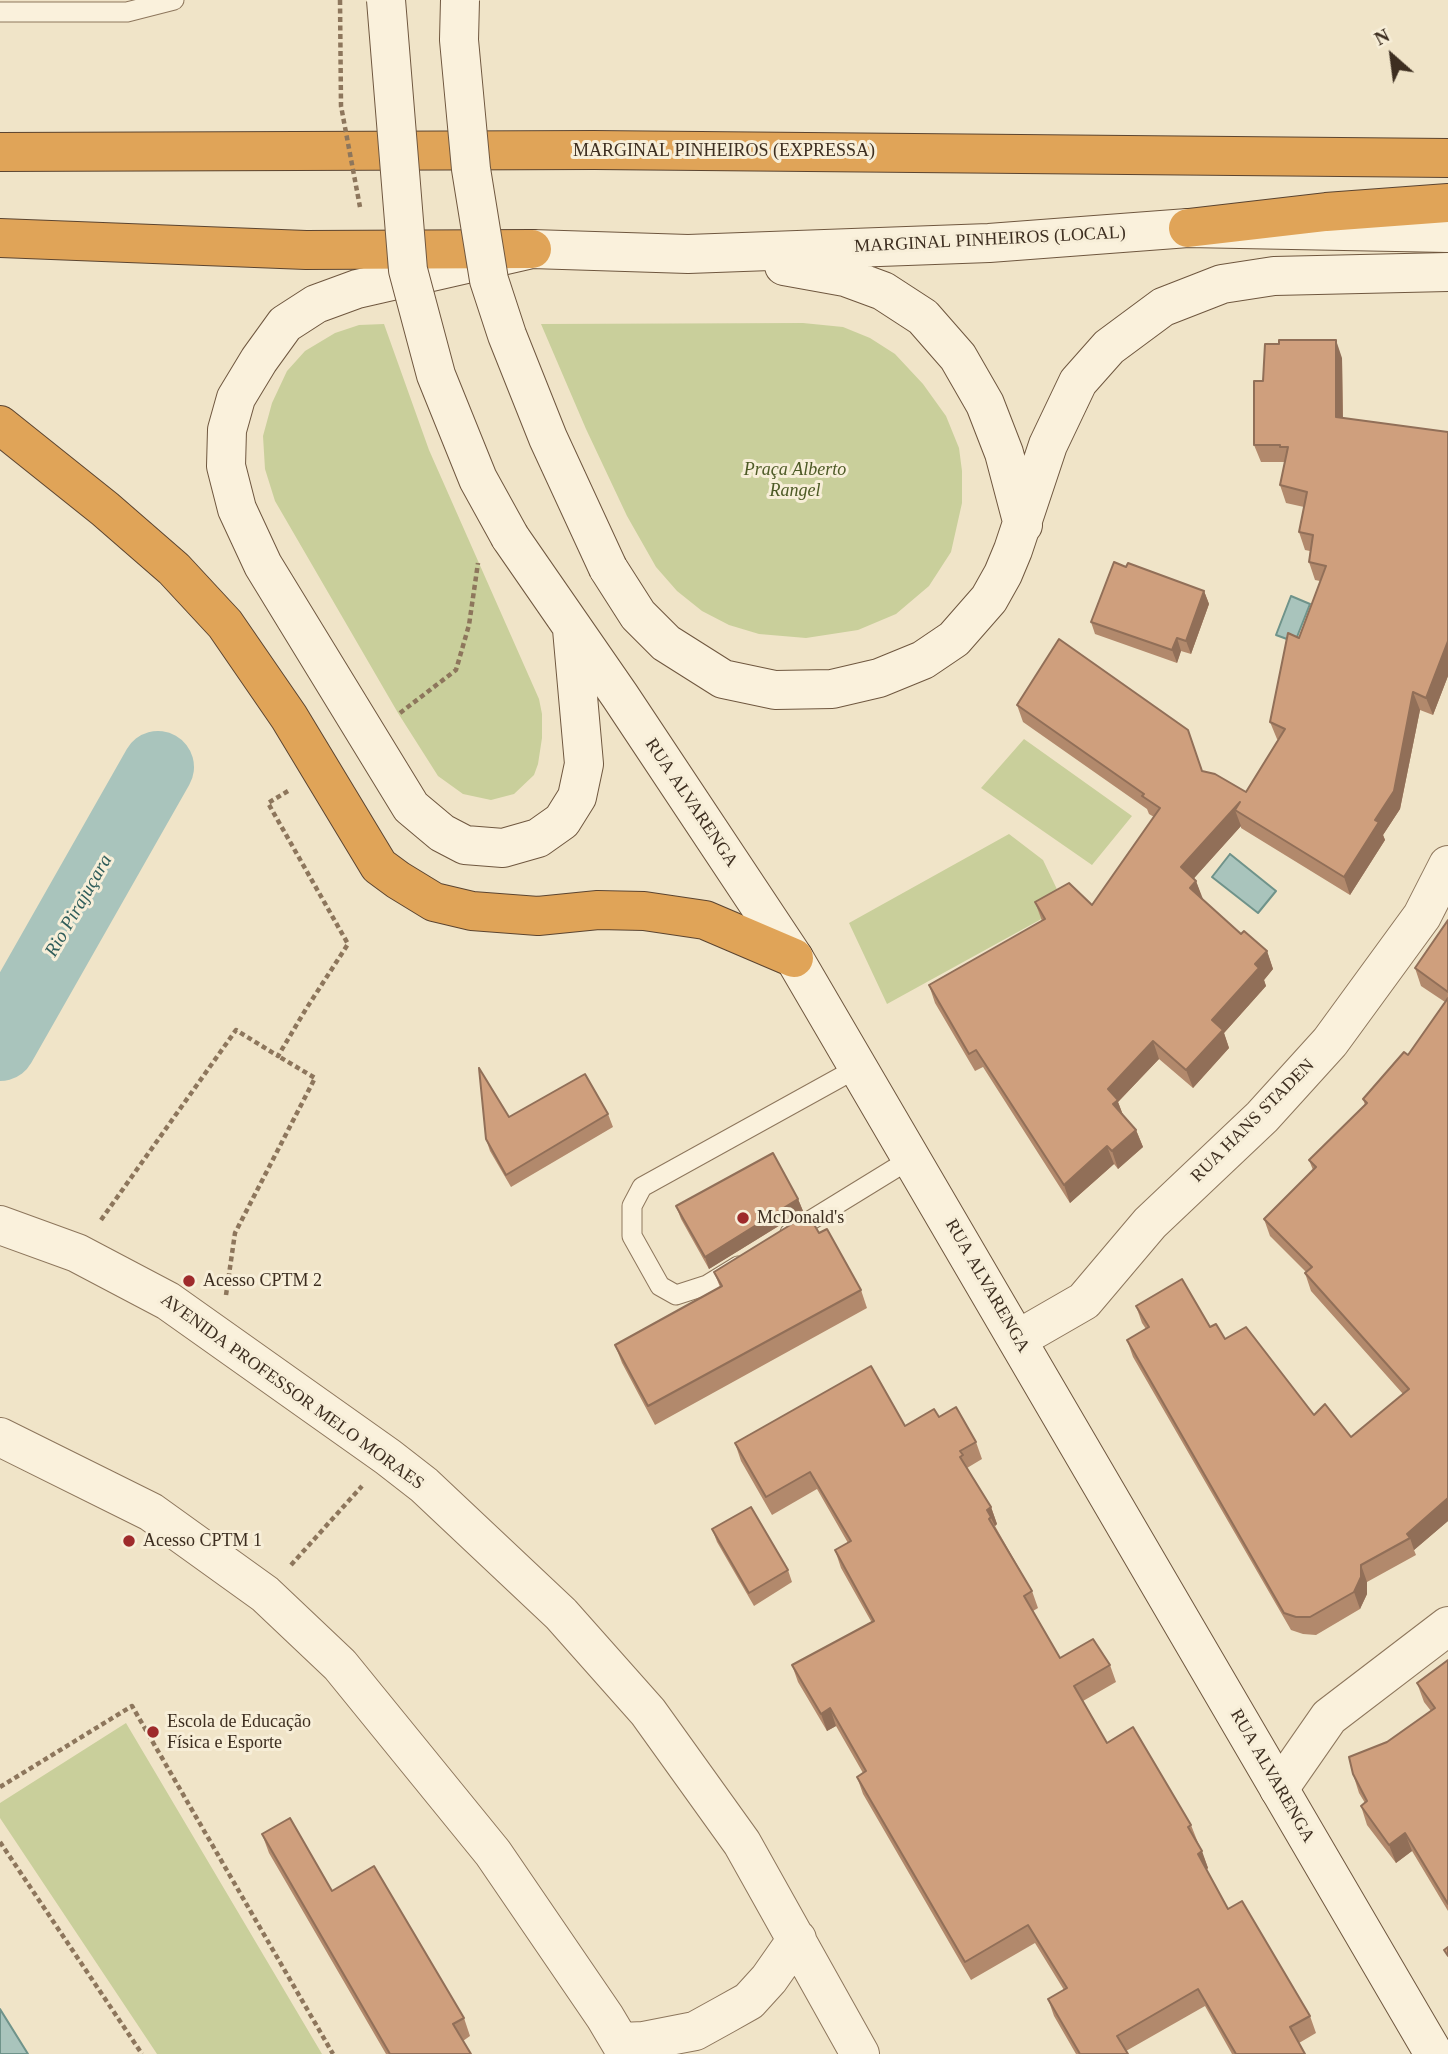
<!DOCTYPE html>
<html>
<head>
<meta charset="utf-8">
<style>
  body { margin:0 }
  #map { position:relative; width:1448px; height:2054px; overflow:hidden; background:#f0e4c8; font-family:"Times New Roman",serif }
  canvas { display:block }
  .north { position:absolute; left:1357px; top:21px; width:70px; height:70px; -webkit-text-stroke:5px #f7eed8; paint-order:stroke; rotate:332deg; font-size:19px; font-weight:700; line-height:28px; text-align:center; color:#3d2e20 }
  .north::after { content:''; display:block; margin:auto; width:24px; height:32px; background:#3d2e20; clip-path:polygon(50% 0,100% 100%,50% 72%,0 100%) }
</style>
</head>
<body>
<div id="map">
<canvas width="1448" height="2054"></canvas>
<div class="north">N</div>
</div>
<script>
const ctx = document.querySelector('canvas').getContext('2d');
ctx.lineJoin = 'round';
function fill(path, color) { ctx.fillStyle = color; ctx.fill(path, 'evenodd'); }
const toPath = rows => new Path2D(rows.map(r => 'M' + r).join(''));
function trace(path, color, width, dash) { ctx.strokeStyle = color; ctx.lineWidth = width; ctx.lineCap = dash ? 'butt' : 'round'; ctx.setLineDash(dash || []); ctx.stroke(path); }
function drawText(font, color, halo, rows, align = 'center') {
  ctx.font = font + ' "Times New Roman",serif'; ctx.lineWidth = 6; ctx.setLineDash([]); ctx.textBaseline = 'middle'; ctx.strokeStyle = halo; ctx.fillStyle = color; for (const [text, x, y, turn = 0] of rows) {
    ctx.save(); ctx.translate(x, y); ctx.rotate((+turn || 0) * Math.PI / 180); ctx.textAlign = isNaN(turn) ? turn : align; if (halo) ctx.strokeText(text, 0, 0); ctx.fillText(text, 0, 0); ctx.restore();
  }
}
fill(toPath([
  [803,323,843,327,870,338,895,354,923,384,946,416,959,448,962,471,962,503,951,552,929,586,896,614,858,630,806,638,759,634,729,625,702,611,677,591,656,567,627,516,586,429,541,324],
  [384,324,429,450,539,699,542,714,542,738,538,764,534,775,514,794,491,800,463,794,438,776,398,713,275,501,265,469,263,436,272,403,287,371,305,351,335,333,359,325],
  [1024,739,1132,816,1092,865,981,788],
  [1009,834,1043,860,1065,906,887,1004,849,923],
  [126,1723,322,2054,157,2054,0,1818,0,1803]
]), '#c9cf9b');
const water = toPath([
  [1291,596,1310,604,1295,642,1276,635,1291,596],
  [1230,854,1276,891,1258,913,1212,877,1230,854],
  [0,2009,28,2054,0,2054,0,2009]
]);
fill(water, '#a9c4bc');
trace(water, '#6f938a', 2);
trace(toPath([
  [0,1045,158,767]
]), '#a9c4bc', 72);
const service = toPath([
  [0,12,127,12,174,0],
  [790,1233,912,1158],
  [738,1266,707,1285,676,1295,660,1286,632,1236,632,1206,642,1187,859,1067]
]);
const minor = toPath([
  [1018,1339,1084,1301,1150,1223,1262,1117,1330,1042,1422,916,1448,865],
  [1279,1789,1329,1717,1448,1626]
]);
const tertiary = toPath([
  [0,1225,77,1253,168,1301,388,1457,424,1485,561,1614,648,1712,742,1843,860,2054],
  [0,1437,151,1512,265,1594,340,1665,493,1853,605,2017,627,2054],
  [620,2042,644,2041,695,2031,724,2015,749,2001,769,1979,797,1939]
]);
const secondary = toPath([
  [784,266,845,277,883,291,923,317,958,357,985,404,1004,453,1023,525],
  [510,537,620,696,794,958,1434,2054],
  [608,568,638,615,666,643,723,679,775,690,832,689,879,678,923,660,954,639,989,599,1003,574,1013,550,1048,445,1078,382,1109,347,1163,307,1222,284,1274,276,1448,272],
  [572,629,584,764,577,797,562,821,538,838,503,848,465,845,442,833,411,807,263,565,237,509,226,466,227,430,236,398,259,360,285,324,316,304,357,289,532,249,688,254,989,243,1188,228,1448,233]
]);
const motorway = toPath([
  [0,152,594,150,1448,158],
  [1188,228,1326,212,1448,203],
  [0,238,306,250,532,249],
  [0,425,105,509,174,569,225,624,289,717,379,866,398,880,434,902,472,911,538,916,598,910,644,911,705,920,794,958]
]);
trace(service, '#8d765c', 21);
trace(minor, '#8d765c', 40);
trace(tertiary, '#8d765c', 40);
trace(secondary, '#6f573f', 40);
trace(motorway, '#5b4430', 40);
trace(toPath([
  [400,713,456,670,469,625,478,563],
  [101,1220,236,1030,278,1056,306,1009,348,944,268,803,288,791],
  [226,1295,235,1233,315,1078,278,1056],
  [291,1565,362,1486],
  [0,1787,132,1706,333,2054],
  [0,1842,142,2054]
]), '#8d765c', 4.5, [5, 3.5]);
trace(service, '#faf1dc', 19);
trace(minor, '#faf1dc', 38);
trace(tertiary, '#faf1dc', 38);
trace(secondary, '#faf1dc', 38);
trace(motorway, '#e0a458', 38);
const secondaryBridge = toPath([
  [386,0,408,270,436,375,478,479,510,537],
  [460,0,459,40,471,169,489,280,507,335,548,438,608,568]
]);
trace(secondaryBridge, '#6f573f', 40, []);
trace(toPath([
  [340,0,341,106,360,207]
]), '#8d765c', 4.5, [5, 3.5]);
trace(secondaryBridge, '#faf1dc', 38);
fill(toPath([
  [1342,358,1343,418,1448,432,1448,676,1433,715,1420,710,1400,809,1383,835,1385,840,1350,895,1241,828,1241,826,1194,878,1196,881,1202,899,1241,934,1267,951,1273,969,1264,980,1266,986,1224,1033,1229,1048,1193,1088,1159,1059,1118,1102,1123,1115,1136,1130,1143,1147,1118,1169,1114,1164,1070,1203,983,1067,975,1071,935,1003,929,985,1042,921,1035,902,1092,905,1154,817,1149,814,1147,809,1023,722,1017,705,1202,771,1246,792,1278,740,1277,739,1270,722,1299,638,1320,581,1315,580,1309,562,1310,551,1305,550,1299,532,1304,507,1286,503,1280,485,1285,462,1261,462,1254,445,1263,381],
  [1126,567,1204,591,1209,604,1191,654,1181,651,1177,663,1095,634,1091,622],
  [1448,920,1448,1521,1414,1550,1416,1555,1367,1582,1367,1594,1360,1609,1316,1635,1303,1634,1291,1630,1133,1357,1127,1340,1146,1329,1142,1323,1136,1306,1210,1327,1314,1415,1351,1437,1403,1394,1311,1291,1305,1273,1306,1272,1270,1236,1264,1219,1313,1170,1309,1160,1365,1105,1363,1099,1408,1055,1445,1002,1421,986,1415,968],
  [608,1114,613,1127,511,1187,490,1151,486,1139,509,1117],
  [798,1199,803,1211,709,1269,681,1219,676,1206],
  [714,1272,861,1290,867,1308,655,1425,622,1363,615,1345,720,1287],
  [939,1417,976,1442,982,1459,967,1468,991,1507,997,1524,995,1526,1032,1591,1038,1608,1033,1611,1060,1658,1110,1665,1116,1682,1083,1701,1107,1743,1191,1825,1208,1868,1206,1870,1228,1909,1310,2016,1316,2033,1299,2043,1305,2054,1232,2054,1205,2006,1126,2051,1128,2054,1076,2054,1054,2016,1048,1999,1064,1990,1035,1943,971,1980,863,1794,857,1777,863,1773,836,1726,827,1731,798,1682,792,1665,872,1623,841,1568,835,1550,848,1543,817,1489,772,1515,741,1461,735,1443,905,1426],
  [712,1529,788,1570,792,1582,754,1606,717,1542],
  [1448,1660,1448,1911,1412,1851,1396,1863,1367,1825,1361,1806,1365,1803,1359,1793,1353,1774,1387,1742,1431,1711,1424,1702,1417,1683],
  [262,1834,332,1891,464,2018,470,2036,463,2041,471,2054,386,2054,269,1853]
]), '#b2896c');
fill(toPath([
  [1336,340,1342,358,1343,435,1336,417],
  [1204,591,1209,604,1191,654,1186,641],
  [1177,638,1181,651,1177,663,1172,650],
  [1448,641,1448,676,1433,715,1426,698],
  [1413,692,1420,710,1400,809,1383,835,1385,840,1350,895,1344,877,1375,820],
  [1240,802,1235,810,1241,826,1188,885,1181,867],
  [1196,881,1203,899,1196,906,1190,888],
  [1267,951,1273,969,1264,980,1266,986,1224,1033,1229,1048,1193,1088,1186,1070,1212,1020,1255,964],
  [1153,1041,1159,1059,1118,1102,1124,1118,1120,1122,1108,1089],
  [1136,1130,1143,1147,1118,1169,1112,1151],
  [1107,1146,1114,1164,1070,1203,1064,1185],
  [798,1199,803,1211,709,1269,705,1257],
  [1448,1498,1448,1521,1414,1550,1410,1538,1407,1534],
  [991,1507,997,1524,995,1526,987,1510],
  [1361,1565,1367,1582,1367,1594,1360,1609,1354,1592],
  [830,1708,836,1726,827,1731,821,1714],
  [1405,1833,1412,1851,1396,1863,1389,1845],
  [1202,1851,1208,1868,1204,1872,1198,1854]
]), '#916f58');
const building = toPath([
  [1279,340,1336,340,1336,417,1448,432,1448,641,1426,698,1413,692,1394,791,1375,820,1379,822,1344,877,1235,810,1240,802,1181,867,1196,881,1190,888,1241,934,1244,931,1267,951,1255,964,1259,968,1212,1020,1223,1030,1186,1070,1153,1041,1108,1089,1118,1100,1113,1104,1136,1130,1112,1151,1107,1146,1064,1185,976,1050,969,1054,929,985,1045,919,1035,902,1069,883,1092,905,1160,808,1142,796,1144,794,1017,705,1059,639,1188,730,1202,771,1215,774,1246,792,1285,729,1270,722,1288,633,1299,638,1326,566,1309,562,1313,535,1299,532,1307,492,1280,485,1288,447,1280,447,1280,445,1254,445,1254,381,1263,381,1265,344,1279,344,1279,340],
  [1114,562,1126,567,1128,563,1204,591,1186,641,1177,638,1172,650,1091,622,1114,562],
  [1448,920,1448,992,1415,968,1448,920],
  [1448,998,1448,1498,1407,1534,1410,1538,1361,1565,1361,1577,1354,1592,1310,1617,1296,1617,1284,1613,1127,1340,1149,1327,1136,1306,1182,1279,1210,1327,1216,1324,1225,1339,1246,1327,1314,1415,1325,1404,1351,1437,1409,1389,1305,1273,1312,1267,1264,1219,1316,1167,1309,1160,1367,1103,1363,1099,1404,1052,1408,1055,1448,998],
  [479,1068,509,1117,585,1074,608,1114,506,1175,486,1139,479,1068],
  [773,1153,798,1199,705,1257,676,1206,773,1153],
  [808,1214,819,1233,827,1229,861,1290,648,1406,615,1345,722,1286,714,1272,808,1214],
  [871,1366,905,1426,934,1409,939,1417,956,1407,976,1442,960,1451,963,1455,960,1457,991,1507,987,1510,991,1517,989,1519,1032,1591,1024,1596,1060,1658,1093,1639,1110,1665,1074,1686,1107,1743,1133,1727,1191,1825,1188,1827,1202,1851,1198,1854,1228,1909,1242,1901,1310,2016,1290,2027,1305,2054,1236,2054,1198,1989,1117,2036,1128,2054,1080,2054,1048,1999,1067,1988,1028,1925,965,1962,857,1777,866,1771,830,1708,821,1714,792,1665,874,1621,835,1550,851,1541,810,1472,766,1497,735,1443,871,1366],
  [751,1507,788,1570,749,1593,712,1529,751,1507],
  [1448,1660,1448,1904,1405,1833,1389,1845,1361,1806,1367,1801,1353,1774,1349,1757,1387,1742,1435,1708,1417,1683,1448,1660],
  [290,1818,332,1891,374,1866,464,2018,453,2024,471,2054,390,2054,262,1834,290,1818],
  [1448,1947,1448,1956,1444,1950,1448,1947]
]);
fill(building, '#cf9f7d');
trace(building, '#916f58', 2);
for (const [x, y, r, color] of [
  [743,1218,7,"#9e2a2b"],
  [189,1281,7,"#9e2a2b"],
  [129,1541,7,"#9e2a2b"],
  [153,1732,7,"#9e2a2b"]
]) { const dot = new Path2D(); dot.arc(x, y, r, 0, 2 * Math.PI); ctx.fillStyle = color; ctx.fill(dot); trace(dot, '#f7eed8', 2.5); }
drawText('18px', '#3d2e20', '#f7eed8', [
  ["MARGINAL PINHEIROS (EXPRESSA)",724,151],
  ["MARGINAL PINHEIROS (LOCAL)",990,240,-3],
  ["RUA ALVARENGA",691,803,56],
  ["RUA HANS STADEN",1253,1121,-45],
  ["RUA ALVARENGA",987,1286,60],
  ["AVENIDA PROFESSOR MELO MORAES",292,1392,36],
  ["RUA ALVARENGA",1272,1776,60]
]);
drawText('italic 18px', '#4d5a26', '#f7eed8', [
  ["Praça Alberto",795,470],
  ["Rangel",795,491]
]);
drawText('18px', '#3d2e20', '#f7eed8', [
  ["McDonald's",757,1218],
  ["Acesso CPTM 2",203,1281],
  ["Acesso CPTM 1",143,1541],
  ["Escola de Educação",167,1722],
  ["Física e Esporte",167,1743]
], 'left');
drawText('italic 19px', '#2f5d5a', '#f7eed8', [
  ["Rio Pirajuçara",79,906,-60]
]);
</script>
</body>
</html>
